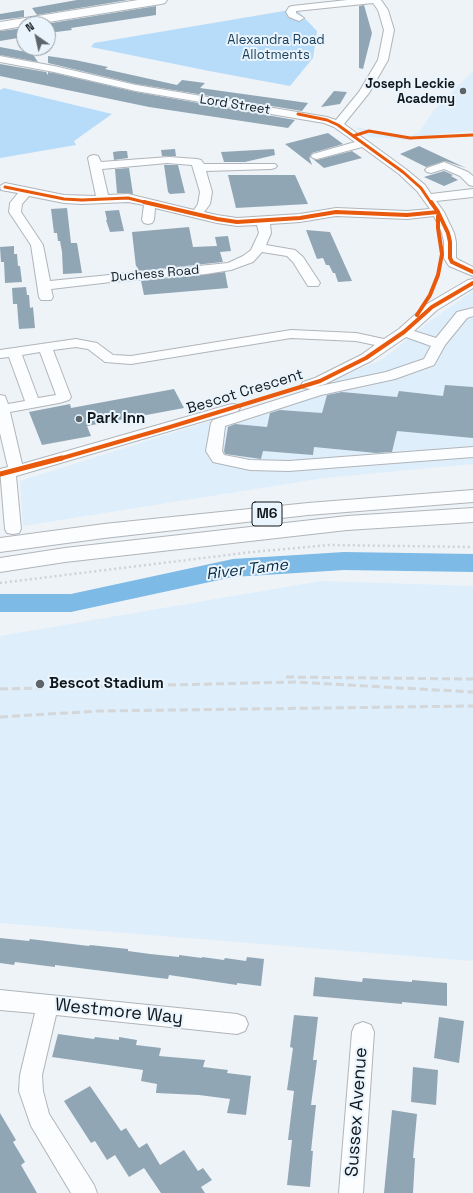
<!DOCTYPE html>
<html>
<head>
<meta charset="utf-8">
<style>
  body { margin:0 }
  #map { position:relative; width:473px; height:1193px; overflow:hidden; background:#eef3f8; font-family:"Space Grotesk",sans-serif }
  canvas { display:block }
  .north { position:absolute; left:16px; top:16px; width:40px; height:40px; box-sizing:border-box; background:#e9f4fd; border:1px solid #939ca3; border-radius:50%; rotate:326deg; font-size:11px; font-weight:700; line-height:16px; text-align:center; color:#11181d }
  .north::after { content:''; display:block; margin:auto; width:14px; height:18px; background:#5e656a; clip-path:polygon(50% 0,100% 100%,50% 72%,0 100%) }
</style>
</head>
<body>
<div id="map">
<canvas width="473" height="1193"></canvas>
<div class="north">N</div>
</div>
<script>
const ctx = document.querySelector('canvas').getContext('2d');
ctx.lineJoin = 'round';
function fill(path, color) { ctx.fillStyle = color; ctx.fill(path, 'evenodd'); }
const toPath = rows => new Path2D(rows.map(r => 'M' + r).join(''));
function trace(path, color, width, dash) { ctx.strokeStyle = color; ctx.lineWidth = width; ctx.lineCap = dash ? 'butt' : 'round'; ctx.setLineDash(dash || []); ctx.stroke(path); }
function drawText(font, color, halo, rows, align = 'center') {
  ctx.font = font + ' "Space Grotesk",sans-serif'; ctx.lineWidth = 4; ctx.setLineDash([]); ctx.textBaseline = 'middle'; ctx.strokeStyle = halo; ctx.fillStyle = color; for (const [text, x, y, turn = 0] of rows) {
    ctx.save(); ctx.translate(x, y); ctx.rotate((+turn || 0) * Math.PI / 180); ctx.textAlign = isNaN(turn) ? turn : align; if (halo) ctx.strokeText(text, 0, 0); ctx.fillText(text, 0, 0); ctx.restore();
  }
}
fill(toPath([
  [473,71,473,131,439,134,409,140,369,137,354,127,412,136,420,131,433,111],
  [473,291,473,464,324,478,23,526,20,481,315,388,383,359,430,321],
  [321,581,473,586,473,961,0,923,0,636]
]), '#deeefb');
fill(toPath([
  [296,9,317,31,313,58,290,86,209,71,91,47,94,43],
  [4,88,112,114,74,141,76,145,0,158,0,90]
]), '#b6dcfa');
fill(toPath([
  [344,552,473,554,473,572,344,570,233,577,71,612,0,612,0,594,71,594,233,559,344,552]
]), '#7dbae6');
fill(toPath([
  [77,0,128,0,37,15,32,8],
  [364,5,372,33,363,69,359,68,359,6],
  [156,6,156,15,71,28,72,30,48,33,48,24,45,24],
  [24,10,24,17,0,20,0,14],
  [24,28,24,37,0,41,0,31],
  [0,47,32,53,38,62,0,55],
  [48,56,75,60,108,67,105,69,177,85,182,80,205,83,200,88,308,103,302,111,136,84,48,63],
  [0,64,46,72,48,75,48,72,54,73,136,92,295,120,288,128,149,107,0,76],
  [334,91,347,92,340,104,321,107],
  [328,133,343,144,312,153,310,156,311,158,309,157,312,165,285,144],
  [419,146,466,168,445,161,426,167,400,154],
  [175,149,176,156,162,156,161,150],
  [274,149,275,155,245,162,224,162,221,152],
  [120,151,127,151,128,158,114,160,113,152],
  [352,151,362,158,324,168,313,159,317,160],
  [164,165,178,165,185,193,170,194,168,192],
  [129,168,133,194,117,193,115,169],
  [444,171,453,175,451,176,458,180,444,186,424,177],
  [228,175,295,175,308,204,236,208],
  [67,208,71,243,77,243,82,273,63,274,62,252,60,241,58,241,57,233,54,233,51,209],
  [119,210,124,231,110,232,106,220,107,220,105,211],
  [189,227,193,247,217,246,215,237,228,236,231,251,220,252,223,262,138,271,137,266,136,267,132,232],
  [306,230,330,232,352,281,338,282,335,273,333,273,329,265,326,265,323,258,317,259],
  [14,246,14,254,17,254,18,266,20,266,22,282,5,283,4,262,1,262,0,247],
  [225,272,228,288,144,295,141,281],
  [26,287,27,295,29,295,30,308,33,307,35,328,19,329,17,304,13,304,12,288],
  [445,385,473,387,473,438,397,431,392,452,376,453,314,447,313,455,263,451,261,459,225,454,224,451,228,427,235,424,267,427,270,413,280,410,322,413,327,395,342,392,397,397,399,391,443,396],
  [174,389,184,408,87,426,91,436,42,445,29,412,70,404,71,408],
  [0,938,29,941,30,939,89,946,90,945,128,949,128,951,150,954,179,957,179,955,202,958,202,957,224,960,225,958,246,961,247,957,264,959,261,986,237,983,237,985,169,975,168,979,151,977,55,965,55,967,15,962,14,965,0,963],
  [315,977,362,982,363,978,412,982,412,980,447,983,447,1006,402,1002,402,1004,313,996],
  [294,1015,318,1017,313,1060,317,1060,311,1105,316,1105,311,1151,313,1151,310,1187,287,1185,292,1140,288,1140,294,1091,287,1090,293,1048,290,1047],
  [439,1017,464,1021,459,1063,434,1058],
  [58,1034,94,1039,95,1037,119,1040,119,1037,137,1040,136,1045,161,1048,159,1056,205,1060,203,1067,228,1070,227,1073,251,1076,246,1115,227,1113,230,1099,199,1095,156,1093,157,1084,141,1081,143,1070,52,1057],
  [413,1067,438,1070,436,1105,411,1102],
  [90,1086,121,1131,126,1128,139,1148,147,1143,160,1165,184,1150,198,1171,203,1168,212,1180,201,1187,205,1193,161,1193,144,1168,129,1177,115,1155,107,1160,95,1141,91,1143,64,1101],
  [392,1110,417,1114,413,1158,415,1158,413,1193,384,1193],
  [0,1113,16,1140,13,1142,25,1162,21,1165,37,1193,0,1193]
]), '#91a6b4');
const minor = toPath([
  [347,0,381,0,388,10,394,30,388,60,369,93,344,124,407,170,425,185,431,194,473,189,473,197,436,201,444,212,454,233,456,242,456,258,459,260,473,267,473,276,449,266,444,258,444,242,442,233,434,216,407,219,336,216,300,222,270,224,271,233,266,245,295,250,303,257,320,283,318,286,308,286,293,262,287,256,262,252,253,262,231,270,206,274,111,282,51,289,53,297,51,300,41,300,39,297,31,245,9,212,10,203,18,193,1,190,0,186,5,183,64,195,96,196,88,158,90,156,94,155,98,156,101,162,169,157,197,159,201,160,204,164,275,164,277,166,275,168,271,169,206,171,212,192,210,204,204,212,217,215,237,218,300,214,336,208,407,211,430,209,417,191,399,174,362,147,317,159,313,158,311,156,313,154,355,142,334,127,324,123,136,91,54,72,0,62,0,56,54,66,136,85,327,117,336,120,359,92,378,60,384,30,378,10,373,3,296,11,296,13,304,18,299,21,289,17,286,12,289,7,292,6,347,0],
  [167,163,192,165,200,192,198,204,194,210,128,194,108,195,102,169,167,163],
  [29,196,64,203,82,204,128,202,144,205,142,220,144,223,148,224,152,223,154,220,155,208,217,223,237,226,257,225,259,233,251,250,243,256,228,263,50,281,43,245,21,212,22,204,29,196],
  [444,162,468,172,473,176,473,186,469,185,460,176,444,169,431,173,427,172,425,170,427,168,444,162],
  [473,279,473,288,437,310,414,331,436,338,457,312,473,308,473,316,467,318,445,345,434,365,395,379,321,395,225,426,222,451,224,455,250,460,289,461,473,447,473,457,289,471,250,470,213,462,206,451,211,423,213,420,311,389,303,388,301,385,303,382,315,378,361,355,375,345,356,341,291,338,131,364,105,362,88,349,76,347,53,350,71,397,69,400,59,403,10,412,22,464,228,405,233,404,238,405,240,408,238,411,16,476,21,529,19,533,13,534,7,533,5,529,0,469,8,467,0,433,0,395,5,396,8,404,25,401,9,357,0,358,0,350,76,339,97,343,113,355,131,356,291,330,356,333,384,339,399,329,427,304,468,280,473,279],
  [406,337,431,346,424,359,386,372,315,387,325,384,371,361,406,337],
  [40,352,56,395,38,398,22,355,40,352],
  [0,990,237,1014,245,1017,248,1024,245,1031,237,1034,56,1015,42,1075,43,1091,49,1114,94,1185,97,1193,71,1193,31,1126,19,1091,20,1075,35,1013,0,1010,0,990],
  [363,1022,371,1025,374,1032,363,1193,339,1193,352,1032,355,1025,363,1022]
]);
const highway = toPath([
  [138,0,167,0,165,3,161,4,36,24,24,24,24,26,0,30,0,22,138,0],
  [473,490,473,502,308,515,104,538,0,552,0,538,104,524,308,503,473,490],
  [473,508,473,522,347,530,65,562,0,572,0,558,65,548,347,516,473,508]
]);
trace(minor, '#b0b5ba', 2);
trace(highway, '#b0b5ba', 2);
trace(toPath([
  [0,583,252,552,329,545,473,547]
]), '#d0d2d4', 2.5, [2, 3]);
fill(minor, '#fcfdfe');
fill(highway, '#fcfdfe');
trace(toPath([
  [286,677,473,679],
  [0,689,294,682,473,692],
  [0,717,99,711,473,706]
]), '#d4d6d8', 3, [8, 4]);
trace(toPath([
  [298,114,327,120,338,125,403,172,421,188,431,203],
  [353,136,369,131,410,138,473,135],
  [5,187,64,199,82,200,128,198,148,203]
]), '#e8590c', 3);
trace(toPath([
  [144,202,217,219,237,222,300,218,336,212,407,215,438,212],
  [431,202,438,212,448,233,450,242,450,258,452,262,473,272],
  [417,315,430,295,438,275,442,254,438,228,438,216],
  [59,459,170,427,320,381,366,358,404,332,432,307,473,283]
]), '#e8590c', 4);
trace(toPath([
  [0,474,62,458]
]), '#e8590c', 5);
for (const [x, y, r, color] of [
  [463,91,4,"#5e656a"],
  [79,419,4,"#5e656a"],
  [40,684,5,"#5e656a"]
]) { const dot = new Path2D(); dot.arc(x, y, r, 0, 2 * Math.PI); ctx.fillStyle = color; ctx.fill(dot); trace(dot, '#e9f4fd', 1.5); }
drawText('13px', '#1c405a', '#e9f4fd', [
  ["Alexandra Road",276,40],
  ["Allotments",276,55]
]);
drawText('bold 13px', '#11181d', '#e9f4fd', [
  ["Joseph Leckie",455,84],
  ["Academy",455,99]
], 'right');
drawText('13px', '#11181d', '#e9f4fd', [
  ["Lord Street",235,105,9],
  ["Duchess Road",155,274,-5]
]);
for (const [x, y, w] of [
  [267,514,30]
]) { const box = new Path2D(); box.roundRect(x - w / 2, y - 12, w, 24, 3); ctx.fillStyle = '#e9f4fd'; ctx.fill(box); trace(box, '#11181d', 1); }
drawText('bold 14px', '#11181d', null, [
  ["M6",267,514]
]);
drawText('15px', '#11181d', '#e9f4fd', [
  ["Bescot Crescent",245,392,-17]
]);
drawText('bold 15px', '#11181d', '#e9f4fd', [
  ["Park Inn",87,419],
  ["Bescot Stadium",49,684]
], 'left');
drawText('italic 16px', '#062c45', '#e9f4fd', [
  ["River Tame",247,570,-7]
]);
drawText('18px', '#11181d', '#e9f4fd', [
  ["Westmore Way",119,1012,6],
  ["Sussex Avenue",357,1112,-86]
]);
</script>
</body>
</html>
